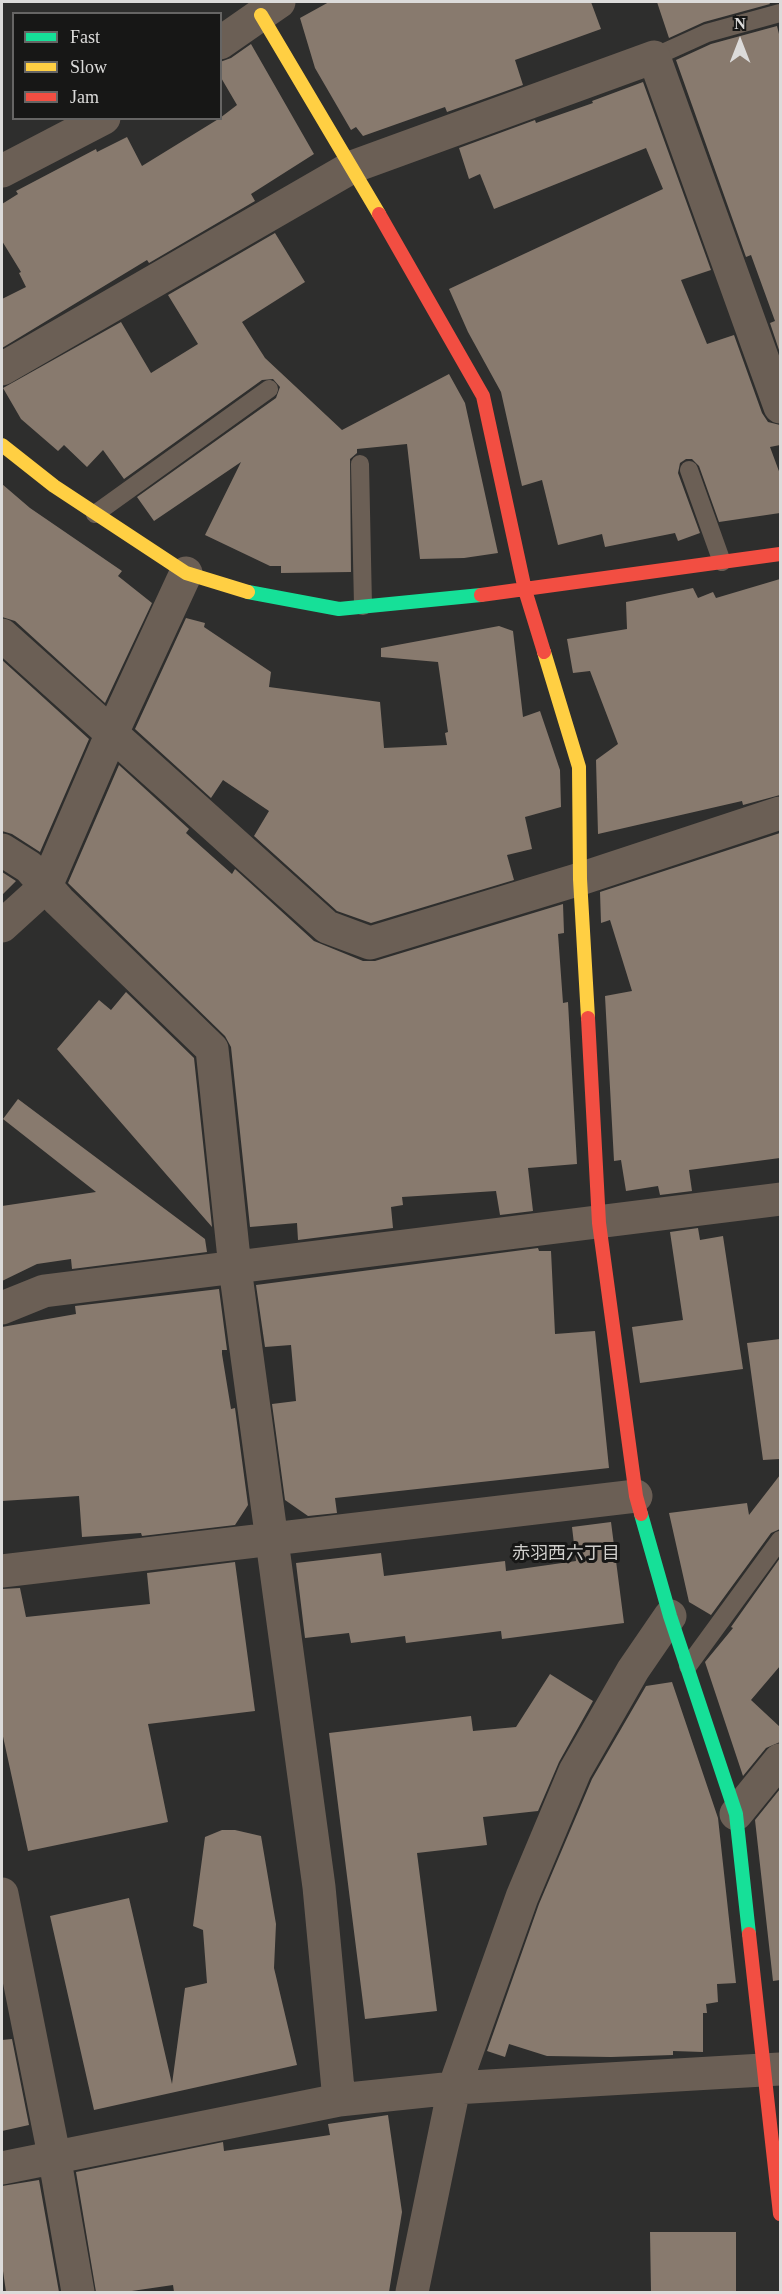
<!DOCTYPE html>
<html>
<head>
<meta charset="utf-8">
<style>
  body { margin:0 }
  #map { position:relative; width:782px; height:2294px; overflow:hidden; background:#2e2e2d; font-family:Georgia,serif }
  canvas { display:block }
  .frame { position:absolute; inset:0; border:3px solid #dcdbda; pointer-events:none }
  .legend { position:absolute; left:12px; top:12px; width:210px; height:108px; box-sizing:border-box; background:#171716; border:2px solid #666564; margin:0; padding:8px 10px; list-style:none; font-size:18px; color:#dcdbda }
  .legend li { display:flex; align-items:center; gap:12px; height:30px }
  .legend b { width:30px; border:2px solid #666564 }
  .north { position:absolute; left:710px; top:12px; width:60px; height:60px; -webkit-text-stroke:4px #171716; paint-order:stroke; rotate:0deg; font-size:16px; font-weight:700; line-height:24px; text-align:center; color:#dcdbda }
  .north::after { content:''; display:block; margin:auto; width:21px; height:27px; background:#dcdbda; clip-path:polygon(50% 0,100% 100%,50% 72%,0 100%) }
</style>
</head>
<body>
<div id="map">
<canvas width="782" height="2294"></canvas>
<div class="frame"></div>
<ul class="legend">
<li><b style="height:8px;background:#16e098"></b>Fast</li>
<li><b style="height:8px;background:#ffcf43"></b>Slow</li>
<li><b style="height:8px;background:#f24e42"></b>Jam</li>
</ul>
<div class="north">N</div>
</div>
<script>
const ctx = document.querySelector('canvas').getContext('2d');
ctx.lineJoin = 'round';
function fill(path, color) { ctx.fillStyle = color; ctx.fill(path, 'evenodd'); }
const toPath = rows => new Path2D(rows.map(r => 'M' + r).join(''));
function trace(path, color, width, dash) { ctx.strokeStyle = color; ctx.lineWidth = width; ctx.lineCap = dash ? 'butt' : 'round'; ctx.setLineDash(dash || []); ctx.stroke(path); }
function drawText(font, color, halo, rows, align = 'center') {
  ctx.font = font + ' Georgia,"Noto Sans JP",serif'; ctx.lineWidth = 6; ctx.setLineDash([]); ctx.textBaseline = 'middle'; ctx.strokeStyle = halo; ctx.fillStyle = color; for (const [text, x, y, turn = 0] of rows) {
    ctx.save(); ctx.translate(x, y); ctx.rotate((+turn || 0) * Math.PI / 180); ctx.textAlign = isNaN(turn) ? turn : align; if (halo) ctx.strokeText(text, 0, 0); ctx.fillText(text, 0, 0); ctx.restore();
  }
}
fill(toPath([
  [329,2,591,2,601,29,515,60,523,85,447,112,445,107,363,136,356,127,351,130,315,68,300,18],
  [657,2,769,2,770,4,704,22,669,38],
  [777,26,780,38,780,353,770,323,775,321,751,255,746,257,676,60,711,44],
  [251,44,314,154,251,194,255,201,149,263,147,260,2,348,2,299,26,287,19,273,21,272,2,241,2,204,18,194,16,191,96,149,97,152,127,137,142,166,220,118,237,105,220,76,220,62,231,58],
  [643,82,711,270,681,280,707,344,734,335,762,413,768,422,780,425,780,445,770,447,780,474,780,513,719,522,699,466,692,459,686,459,680,463,678,473,700,533,678,541,675,533,605,547,602,534,558,545,542,480,522,486,501,392,468,332,449,289,663,189,646,148,494,209,480,174,469,179,459,148,535,120,536,123,593,103,592,101],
  [275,233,305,282,242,322,265,358,342,430,449,374,465,403,498,553,464,558,420,559,407,444,357,449,357,453,350,459,351,572,281,573,281,566,270,566,205,535,241,462,154,521,137,497,276,398,280,387,273,379,262,380,124,479,103,450,87,467,64,445,58,451,21,419,3,388,121,322,151,373,198,344,168,295],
  [2,484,30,508,122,571,118,576,152,603,105,703,15,621,2,617],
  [780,579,780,795,743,805,742,801,598,834,596,760,618,744,590,671,573,673,567,639,627,629,626,602,693,588,698,598,713,592,716,598],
  [186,618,205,623,204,627,271,672,269,687,380,702,384,748,447,745,445,733,448,732,438,662,381,657,381,648,499,626,513,631,523,717,540,711,560,770,561,807,525,817,532,849,507,855,514,880,371,923,337,911,254,836,269,811,223,780,211,798,135,729],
  [2,660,89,739,40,852,12,834,2,831],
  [119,765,189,829,186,833,232,874,235,869,314,941,363,961,375,961,563,904,564,933,558,934,563,1003,568,1002,577,1164,528,1168,533,1211,500,1215,496,1191,402,1197,403,1205,391,1207,393,1228,298,1240,297,1223,250,1227,231,1047,225,1036,68,883],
  [780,833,780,1158,689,1170,692,1191,660,1195,658,1186,626,1191,621,1160,614,1161,605,996,632,991,610,920,601,923,600,892],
  [2,872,16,881,2,895],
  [126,992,194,1058,212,1227,57,1049,99,1000,111,1010],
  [18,1099,205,1239,207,1252,72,1269,71,1259,37,1264,2,1281,2,1206,96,1192,3,1119],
  [698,1228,700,1240,723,1236,743,1369,640,1383,632,1327,683,1320,670,1232],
  [538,1248,539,1251,551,1251,555,1334,595,1331,609,1468,335,1498,337,1513,308,1516,285,1500,272,1404,296,1401,291,1345,265,1347,256,1285],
  [219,1289,227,1350,222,1350,222,1354,231,1409,235,1408,248,1505,235,1525,142,1536,141,1533,82,1537,79,1496,2,1501,2,1327,76,1314,75,1306],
  [780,1339,780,1459,763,1460,747,1343],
  [780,1475,780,1529,771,1533,711,1615,689,1602,669,1513,747,1503,749,1515],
  [611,1522,624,1623,502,1639,501,1631,406,1643,405,1636,351,1643,349,1633,305,1638,296,1563,381,1553,384,1576,505,1561,506,1571,576,1561,572,1527],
  [780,1558,780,1666,751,1700,780,1727,780,1742,766,1748,743,1776,705,1662,733,1628,731,1627],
  [235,1562,255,1711,148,1724,168,1822,28,1851,2,1732,2,1589,20,1588,26,1617,150,1604,147,1573],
  [550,1674,593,1701,559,1762,538,1811,483,1817,487,1845,417,1853,437,2011,365,2019,329,1733,471,1716,473,1731,516,1727],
  [672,1682,718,1818,736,1983,717,1984,718,2002,706,2004,707,2013,703,2013,703,2052,673,2051,673,2055,611,2057,547,2056,509,2044,505,2057,487,2051,539,1904,592,1779,646,1686],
  [780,1789,780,1980,773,1981,755,1820],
  [222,1830,235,1830,261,1836,276,1924,274,1968,297,2065,94,2110,50,1916,129,1898,172,2084,185,1988,207,1983,203,1930,193,1926,205,1837],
  [12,2039,29,2125,2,2131,2,2040],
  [388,2115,402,2212,389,2292,174,2292,173,2285,125,2292,96,2292,76,2172,223,2142,224,2151,330,2135,328,2124],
  [39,2180,59,2292,6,2292,2,2264,2,2186],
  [650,2232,736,2232,736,2292,651,2292]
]), '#887a6e');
trace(toPath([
  [654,57,707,33,780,13],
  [360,464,363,606],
  [689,470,722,562],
  [95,514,269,389],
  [688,1666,780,1540]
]), '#6b5f55', 18);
trace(toPath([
  [220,43,279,2],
  [2,171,104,118],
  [2,369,352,167,654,57,780,407],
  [2,635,327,927,370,943,580,879,780,813],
  [2,850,29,867,59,901,212,1049,235,1268,319,1887,339,2100],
  [2,926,46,886,112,733,186,573],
  [2,1308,44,1291,780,1199],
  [2,1571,636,1496],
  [736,1814,780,1760],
  [2,1894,54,2155,78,2292],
  [2,2168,339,2100,454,2088,780,2069],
  [412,2292,454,2088,522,1897,575,1771,633,1670,670,1616]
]), '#6b5f55', 33);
trace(toPath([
  [248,592,339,609,481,595],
  [641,1514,670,1616,736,1814,749,1934]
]), '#16e098', 14);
trace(toPath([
  [261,15,379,214],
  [2,445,54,486,186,573,248,592],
  [544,652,579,767,580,879,588,1018]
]), '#ffcf43', 14);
trace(toPath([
  [379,214,483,396,525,590,544,652],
  [481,595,780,554],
  [588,1018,599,1223,636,1496,641,1514],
  [749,1934,780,2214]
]), '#f24e42', 14);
drawText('18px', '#cfcecb', '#171716', [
  ["赤羽西六丁目",566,1552]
]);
</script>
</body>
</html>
